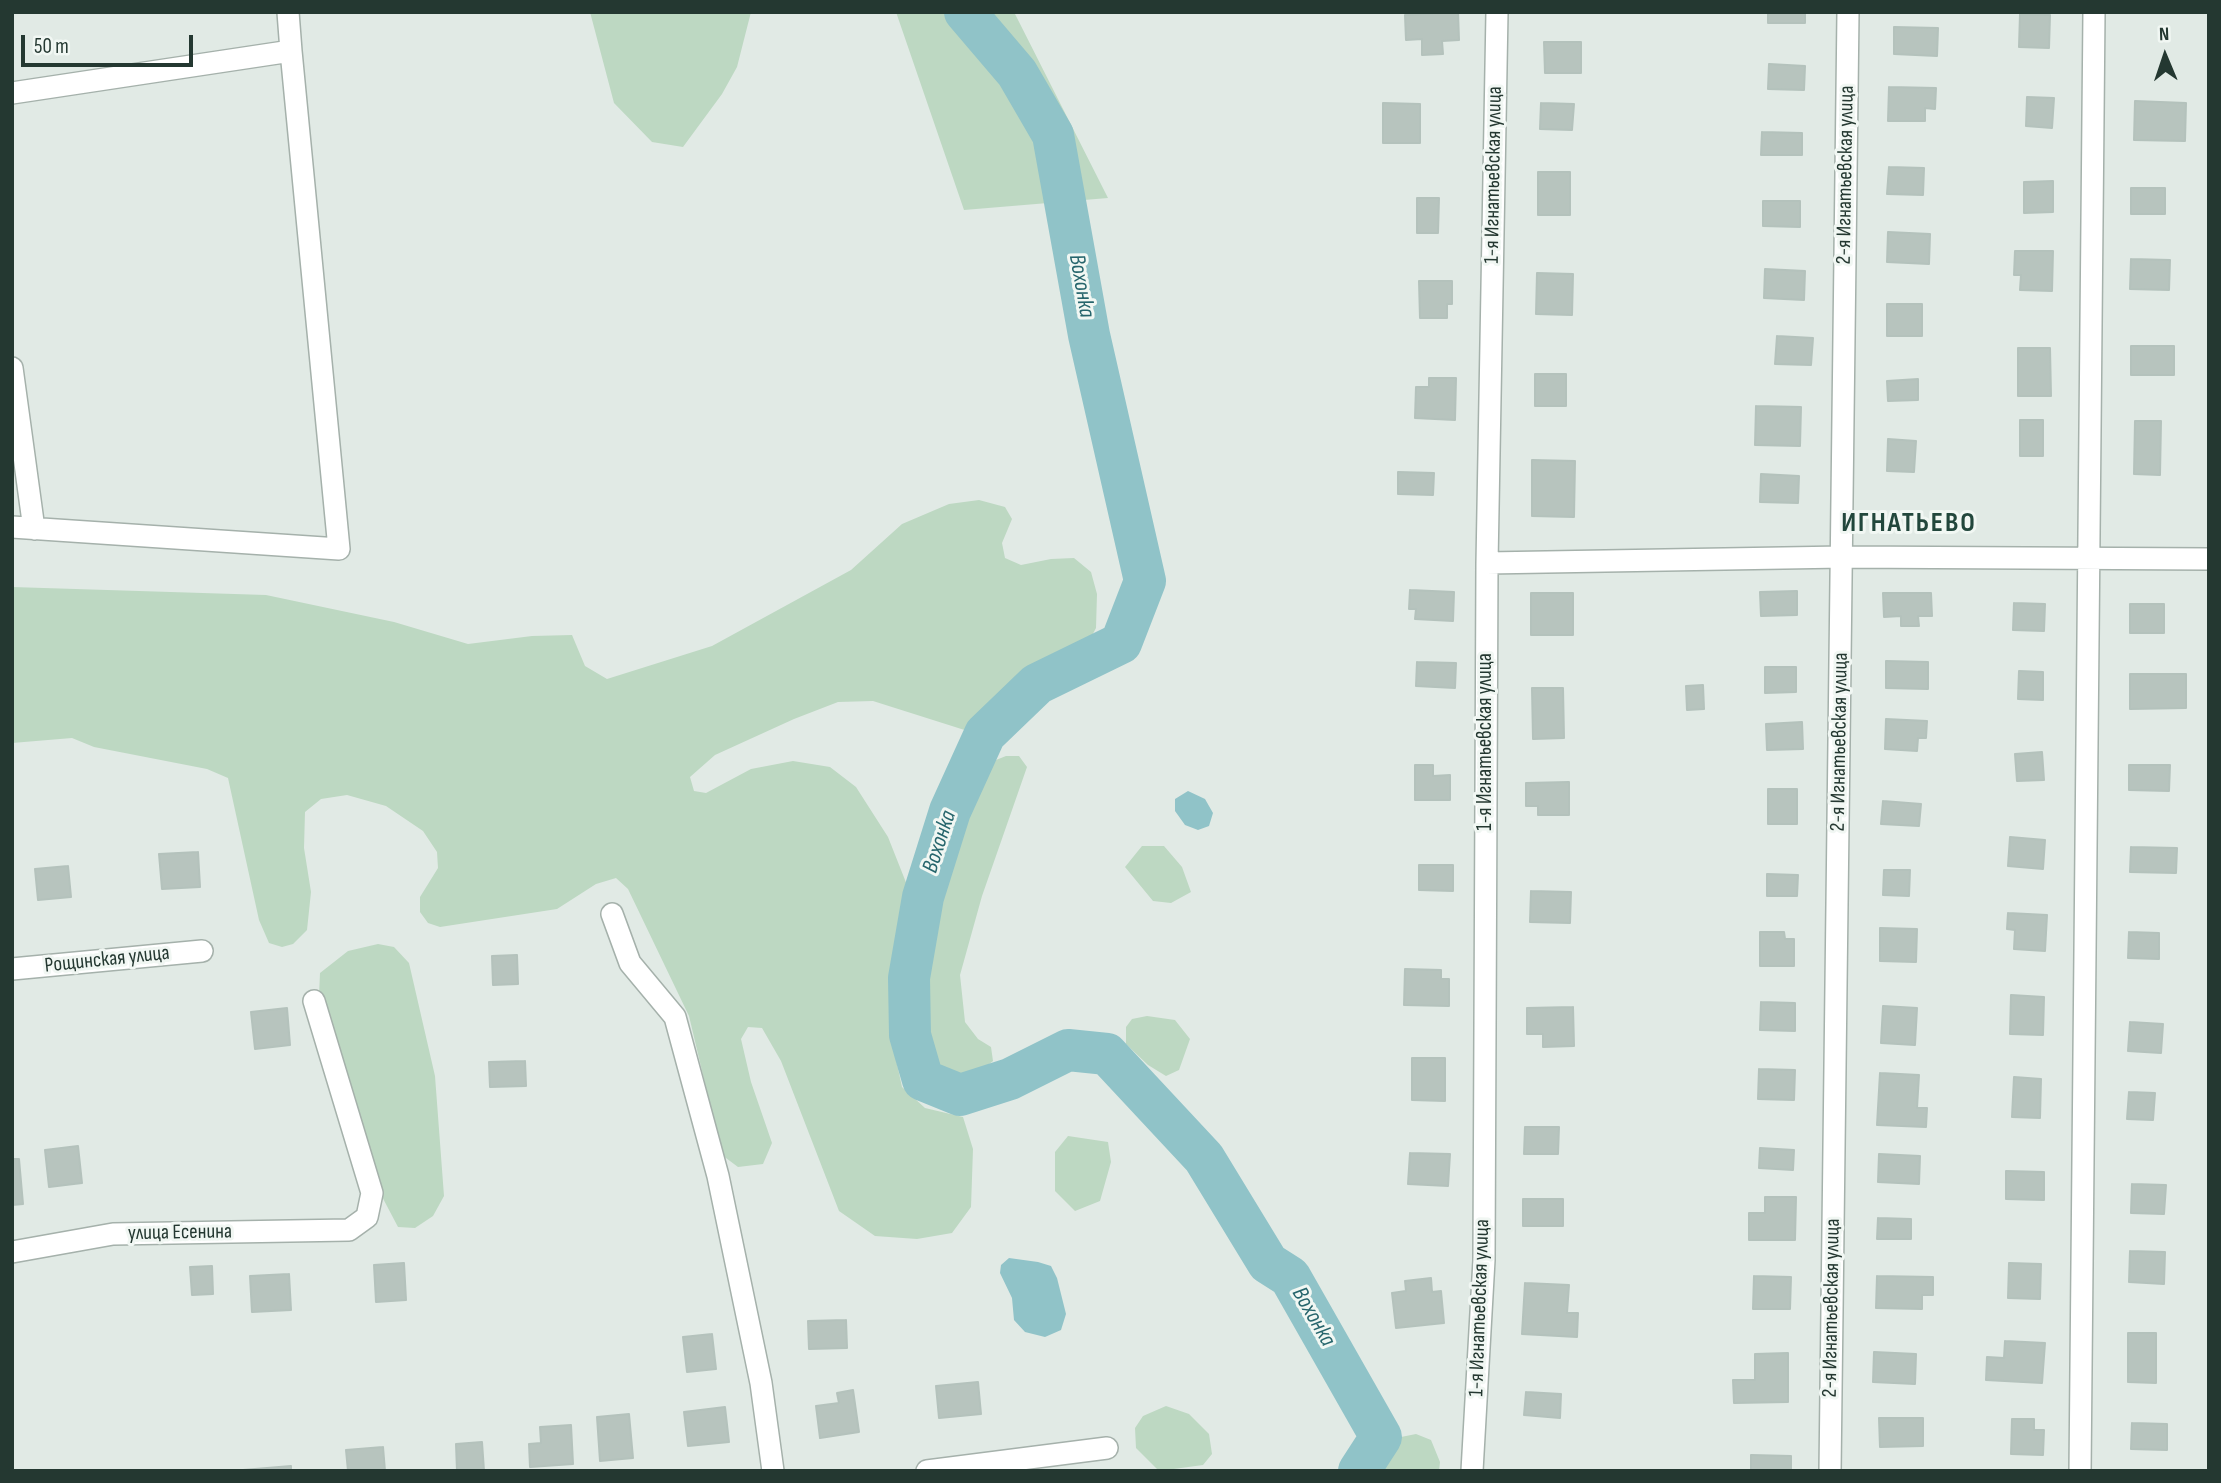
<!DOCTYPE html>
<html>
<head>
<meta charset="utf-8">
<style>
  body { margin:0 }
  #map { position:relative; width:2221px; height:1483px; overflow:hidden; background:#e1eae5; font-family:"Sofia Sans Condensed",sans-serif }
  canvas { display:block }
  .frame { position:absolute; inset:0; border:14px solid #243831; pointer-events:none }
  .north { position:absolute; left:2130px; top:21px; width:70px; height:70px; -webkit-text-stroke:5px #f1f7f3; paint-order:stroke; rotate:358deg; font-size:19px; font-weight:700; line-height:28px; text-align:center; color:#243831 }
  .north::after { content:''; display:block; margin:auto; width:24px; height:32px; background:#243831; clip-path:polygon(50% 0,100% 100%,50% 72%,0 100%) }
  .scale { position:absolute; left:21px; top:35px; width:172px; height:32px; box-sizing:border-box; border:4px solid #243831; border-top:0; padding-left:9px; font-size:21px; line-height:24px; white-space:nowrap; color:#243831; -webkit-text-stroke:5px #f1f7f3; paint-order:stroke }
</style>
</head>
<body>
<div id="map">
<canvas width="2221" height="1483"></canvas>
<div class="frame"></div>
<div class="north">N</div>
<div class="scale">50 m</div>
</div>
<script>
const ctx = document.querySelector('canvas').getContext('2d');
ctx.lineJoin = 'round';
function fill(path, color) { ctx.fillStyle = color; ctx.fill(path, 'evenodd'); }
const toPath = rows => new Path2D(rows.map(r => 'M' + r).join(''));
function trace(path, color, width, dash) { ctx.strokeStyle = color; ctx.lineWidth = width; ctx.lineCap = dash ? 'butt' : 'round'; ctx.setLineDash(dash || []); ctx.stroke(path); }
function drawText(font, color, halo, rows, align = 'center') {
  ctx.font = font + ' "Sofia Sans Condensed",sans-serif'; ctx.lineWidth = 6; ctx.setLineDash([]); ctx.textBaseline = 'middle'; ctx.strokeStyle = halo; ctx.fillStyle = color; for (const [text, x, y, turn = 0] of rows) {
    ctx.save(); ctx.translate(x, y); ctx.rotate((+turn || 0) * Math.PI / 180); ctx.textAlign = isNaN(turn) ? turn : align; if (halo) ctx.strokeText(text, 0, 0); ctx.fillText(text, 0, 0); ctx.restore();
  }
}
fill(toPath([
  [590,12,751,12,737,67,722,94,683,147,652,142,614,103],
  [896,12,1014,12,1108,198,964,210],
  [979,500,1005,507,1012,519,1002,543,1005,558,1021,565,1051,559,1074,558,1091,572,1097,594,1096,628,1086,647,1005,690,974,733,873,701,838,702,794,719,715,755,690,777,694,791,706,793,751,769,793,761,830,767,856,787,888,837,907,885,892,1041,902,1087,925,1108,963,1117,973,1149,971,1207,952,1233,917,1239,875,1236,839,1211,781,1061,762,1028,748,1027,741,1039,751,1082,772,1143,763,1164,738,1167,722,1155,689,1016,628,889,616,878,596,884,557,909,440,927,428,923,420,912,420,897,438,868,437,852,423,831,386,806,347,795,321,799,305,812,304,848,311,892,307,930,293,944,282,947,269,943,259,920,228,778,207,769,94,747,72,738,12,743,12,587,266,595,394,622,468,644,532,636,572,635,585,666,607,679,712,646,851,570,902,524,949,504],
  [1006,756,1019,756,1027,767,982,896,960,975,965,1022,978,1039,991,1047,993,1061,979,1072,964,1079,942,1069,927,1039,924,990,939,894,979,788,996,760],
  [1142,846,1164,846,1182,867,1191,892,1171,903,1153,901,1125,867],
  [378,944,394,947,409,963,435,1076,444,1196,433,1216,415,1228,398,1227,378,1189,319,996,320,973,348,951],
  [1147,1016,1175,1020,1190,1039,1179,1070,1166,1076,1148,1065,1126,1044,1126,1027,1132,1019],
  [1068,1136,1108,1142,1111,1162,1100,1201,1075,1211,1055,1191,1055,1152],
  [1166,1406,1189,1414,1209,1434,1212,1454,1203,1465,1159,1471,1136,1448,1135,1428,1143,1416],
  [1416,1434,1431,1440,1440,1462,1439,1471,1380,1471,1390,1450,1401,1437]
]), '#bdd8c2');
fill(toPath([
  [1188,791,1205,799,1213,813,1209,826,1198,830,1185,825,1175,811,1175,799],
  [1009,1258,1038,1262,1051,1266,1057,1278,1066,1314,1061,1330,1045,1337,1025,1332,1014,1320,1012,1298,1000,1273,1001,1265]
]), '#90c3c8');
trace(toPath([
  [965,12,1017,73,1053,135,1089,335,1145,581,1121,643,1037,684,985,734,950,811,923,897,909,978,910,1035,923,1080,960,1095,1010,1079,1068,1050,1107,1054,1204,1158,1268,1263,1290,1277,1381,1437,1359,1471]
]), '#90c3c8', 42);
const building = toPath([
  [1458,12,1459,40,1442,41,1443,54,1422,55,1422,39,1406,40,1405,15,1458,12],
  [1768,12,1805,12,1805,23,1768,23,1768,12],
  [2020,14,2050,15,2049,48,2019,47,2020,14],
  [1894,27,1938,28,1937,56,1894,54,1894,27],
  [1544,42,1581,42,1581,73,1545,73,1544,42],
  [1769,64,1805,66,1804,90,1768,89,1769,64],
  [1889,87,1936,88,1935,109,1925,108,1925,121,1888,121,1889,87],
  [2027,97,2054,98,2052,128,2026,126,2027,97],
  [2135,101,2186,103,2185,141,2134,140,2135,101],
  [1383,103,1420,104,1420,143,1383,143,1383,103],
  [1541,103,1574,104,1572,130,1540,129,1541,103],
  [1762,132,1802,133,1802,155,1761,155,1762,132],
  [1889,167,1924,168,1923,195,1887,194,1889,167],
  [1538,172,1570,172,1570,215,1538,215,1538,172],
  [2053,181,2053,212,2024,213,2024,182,2053,181],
  [2131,188,2165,188,2165,214,2131,214,2131,188],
  [1417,198,1439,198,1438,233,1417,233,1417,198],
  [1763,201,1800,201,1800,227,1763,226,1763,201],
  [1888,232,1930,234,1929,264,1887,262,1888,232],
  [2015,251,2053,251,2052,291,2020,290,2021,275,2014,275,2015,251],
  [2131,259,2170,260,2169,290,2130,289,2131,259],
  [1765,269,1805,271,1804,300,1764,298,1765,269],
  [1537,273,1573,274,1572,315,1536,314,1537,273],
  [1419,281,1452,281,1452,304,1447,304,1447,318,1420,318,1419,281],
  [1887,304,1922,304,1922,336,1887,336,1887,304],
  [1777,336,1813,338,1811,365,1775,364,1777,336],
  [2131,346,2174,346,2174,375,2131,375,2131,346],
  [2018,348,2050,348,2051,396,2018,396,2018,348],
  [1535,374,1566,374,1566,406,1535,406,1535,374],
  [1429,378,1456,378,1455,420,1415,418,1416,387,1429,387,1429,378],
  [1918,379,1918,400,1888,401,1887,381,1918,379],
  [1756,406,1801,407,1800,446,1755,445,1756,406],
  [2020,420,2043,420,2043,456,2020,456,2020,420],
  [2135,421,2161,421,2160,475,2134,474,2135,421],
  [1888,439,1916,441,1914,472,1887,471,1888,439],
  [1532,460,1575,461,1574,517,1532,516,1532,460],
  [1398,472,1434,473,1433,495,1398,494,1398,472],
  [1761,474,1799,476,1798,503,1760,502,1761,474],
  [1410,590,1454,592,1453,621,1415,619,1416,609,1409,609,1410,590],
  [1797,591,1797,615,1761,616,1760,592,1797,591],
  [1531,593,1573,593,1573,635,1531,635,1531,593],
  [1883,593,1931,593,1932,616,1918,616,1919,626,1901,626,1901,616,1884,617,1883,593],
  [2014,603,2045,604,2044,631,2013,630,2014,603],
  [2130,604,2164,604,2164,633,2130,633,2130,604],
  [1886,661,1928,662,1928,689,1886,688,1886,661],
  [1417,662,1456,663,1455,688,1416,686,1417,662],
  [1765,667,1796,667,1796,692,1765,693,1765,667],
  [2019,671,2043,672,2043,700,2018,699,2019,671],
  [2130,674,2186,674,2186,708,2130,709,2130,674],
  [1703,685,1704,709,1687,710,1686,686,1703,685],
  [1532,688,1563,688,1564,738,1533,739,1532,688],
  [1886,719,1927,721,1926,738,1918,738,1917,751,1885,749,1886,719],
  [1802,722,1803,749,1767,750,1766,724,1802,722],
  [2042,752,2044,780,2017,781,2015,754,2042,752],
  [1415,765,1433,765,1433,776,1450,775,1450,800,1415,800,1415,765],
  [2129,765,2170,765,2169,791,2129,790,2129,765],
  [1569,782,1569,815,1538,815,1538,806,1526,806,1526,783,1569,782],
  [1768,789,1797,789,1797,824,1768,824,1768,789],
  [1883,801,1921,804,1919,826,1881,824,1883,801],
  [2010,837,2045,840,2043,869,2008,866,2010,837],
  [2131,847,2177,848,2176,873,2130,872,2131,847],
  [198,852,200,887,162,889,159,854,198,852],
  [1419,865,1453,865,1453,891,1419,890,1419,865],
  [68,866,71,897,38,900,35,869,68,866],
  [1884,870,1910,870,1909,896,1883,895,1884,870],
  [1767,874,1798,875,1797,896,1767,896,1767,874],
  [1531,891,1571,892,1570,923,1530,922,1531,891],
  [2008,913,2047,915,2045,951,2014,949,2015,930,2007,929,2008,913],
  [1880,928,1917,929,1916,962,1880,961,1880,928],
  [1760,932,1784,932,1785,939,1794,939,1794,966,1760,966,1760,932],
  [2129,932,2159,933,2159,959,2128,958,2129,932],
  [517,955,518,984,493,985,492,956,517,955],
  [1405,969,1441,970,1441,979,1449,979,1449,1006,1404,1005,1405,969],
  [2011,995,2044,997,2043,1035,2010,1034,2011,995],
  [1761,1002,1795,1003,1795,1031,1760,1030,1761,1002],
  [1883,1006,1917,1008,1915,1045,1881,1043,1883,1006],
  [1573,1007,1574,1046,1543,1047,1543,1034,1527,1034,1527,1008,1573,1007],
  [287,1008,290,1045,255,1049,251,1012,287,1008],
  [2130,1022,2163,1024,2161,1053,2128,1051,2130,1022],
  [1412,1058,1445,1058,1445,1101,1412,1100,1412,1058],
  [525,1061,526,1086,490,1087,489,1062,525,1061],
  [1759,1069,1795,1070,1794,1100,1758,1099,1759,1069],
  [1880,1073,1919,1075,1917,1108,1927,1108,1926,1127,1877,1125,1880,1073],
  [2014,1077,2041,1079,2040,1118,2012,1117,2014,1077],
  [2129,1092,2155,1093,2153,1120,2127,1119,2129,1092],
  [1525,1127,1559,1127,1558,1154,1524,1154,1525,1127],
  [78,1146,82,1183,49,1187,45,1150,78,1146],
  [1760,1148,1794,1150,1793,1170,1759,1168,1760,1148],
  [1410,1153,1450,1154,1448,1186,1408,1184,1410,1153],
  [1879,1154,1920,1156,1919,1184,1878,1182,1879,1154],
  [12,1159,19,1159,23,1204,12,1205,12,1159],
  [2006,1171,2044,1172,2044,1200,2006,1199,2006,1171],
  [2132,1184,2166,1185,2164,1214,2131,1213,2132,1184],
  [1765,1197,1796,1197,1795,1240,1749,1240,1749,1213,1765,1213,1765,1197],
  [1523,1199,1563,1199,1563,1226,1523,1226,1523,1199],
  [1878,1218,1911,1219,1911,1239,1877,1239,1878,1218],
  [2130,1251,2165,1252,2164,1284,2129,1282,2130,1251],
  [404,1263,406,1300,376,1302,374,1265,404,1263],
  [2009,1263,2041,1264,2040,1299,2008,1298,2009,1263],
  [212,1266,213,1294,192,1295,190,1267,212,1266],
  [289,1274,291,1310,252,1312,250,1276,289,1274],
  [1754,1276,1791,1277,1790,1309,1753,1309,1754,1276],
  [1877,1276,1933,1277,1933,1295,1922,1295,1922,1309,1876,1308,1877,1276],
  [1431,1278,1432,1292,1441,1291,1444,1323,1396,1328,1392,1293,1406,1291,1405,1281,1431,1278],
  [1525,1283,1569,1285,1567,1313,1578,1313,1577,1337,1522,1334,1525,1283],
  [846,1320,847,1348,809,1349,808,1321,846,1320],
  [2128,1333,2156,1333,2156,1383,2128,1382,2128,1333],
  [712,1334,716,1369,687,1372,683,1337,712,1334],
  [2005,1341,2045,1343,2042,1383,1986,1380,1987,1357,2004,1358,2005,1341],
  [1874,1352,1916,1354,1915,1384,1873,1382,1874,1352],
  [1788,1353,1788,1402,1734,1403,1733,1380,1755,1380,1755,1354,1788,1353],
  [978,1382,981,1414,939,1418,936,1386,978,1382],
  [853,1390,859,1432,820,1438,816,1406,839,1403,837,1393,853,1390],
  [1526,1392,1561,1394,1560,1418,1524,1415,1526,1392],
  [725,1407,729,1442,688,1446,684,1412,725,1407],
  [629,1414,633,1458,600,1461,597,1417,629,1414],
  [1879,1418,1923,1418,1923,1446,1880,1447,1879,1418],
  [2012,1419,2034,1419,2034,1430,2044,1430,2043,1455,2011,1454,2012,1419],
  [2132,1423,2167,1424,2167,1450,2131,1449,2132,1423],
  [571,1425,573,1464,530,1467,529,1444,541,1443,540,1427,571,1425],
  [482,1442,484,1471,457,1471,456,1444,482,1442],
  [383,1447,385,1471,348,1471,346,1450,383,1447],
  [1751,1455,1791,1456,1791,1471,1751,1471,1751,1455],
  [291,1466,291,1471,243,1471,243,1470,291,1466]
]);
fill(building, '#b7c4be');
trace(building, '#b4c2bc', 2);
const minor = toPath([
  [12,93,291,51,288,12],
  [12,368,34,529],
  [12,527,339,549,291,51],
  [1487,563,1843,557,2209,559],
  [612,914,630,963,675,1017,718,1176,761,1383,773,1471],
  [12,969,202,951],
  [12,1252,113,1234,349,1230,367,1217,372,1193,314,1001],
  [927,1471,1107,1448],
  [1472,1471,1484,1260,1487,563,1497,12],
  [1830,1471,1848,12],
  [2080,1471,2094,12]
]);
trace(minor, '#a5b1ab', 24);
trace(minor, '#fff', 21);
drawText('21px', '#243831', '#f1f7f3', [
  ["1-я Игнатьевская улица",1494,175,-89],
  ["2-я Игнатьевская улица",1846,175,-89],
  ["1-я Игнатьевская улица",1486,742,-90],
  ["2-я Игнатьевская улица",1840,742,-89],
  ["Рощинская улица",107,960,-6],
  ["улица Есенина",180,1233,-1],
  ["1-я Игнатьевская улица",1480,1308,-88],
  ["2-я Игнатьевская улица",1832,1308,-89]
]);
drawText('italic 23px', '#26656c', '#f1f7f3', [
  ["Вохонка",1081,286,80],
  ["Вохонка",940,842,-72],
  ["Вохонка",1313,1317,60]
]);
ctx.letterSpacing = '2px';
drawText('bold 28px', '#22473c', '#f1f7f3', [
  ["ИГНАТЬЕВО",1909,524]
]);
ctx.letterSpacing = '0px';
</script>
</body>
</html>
